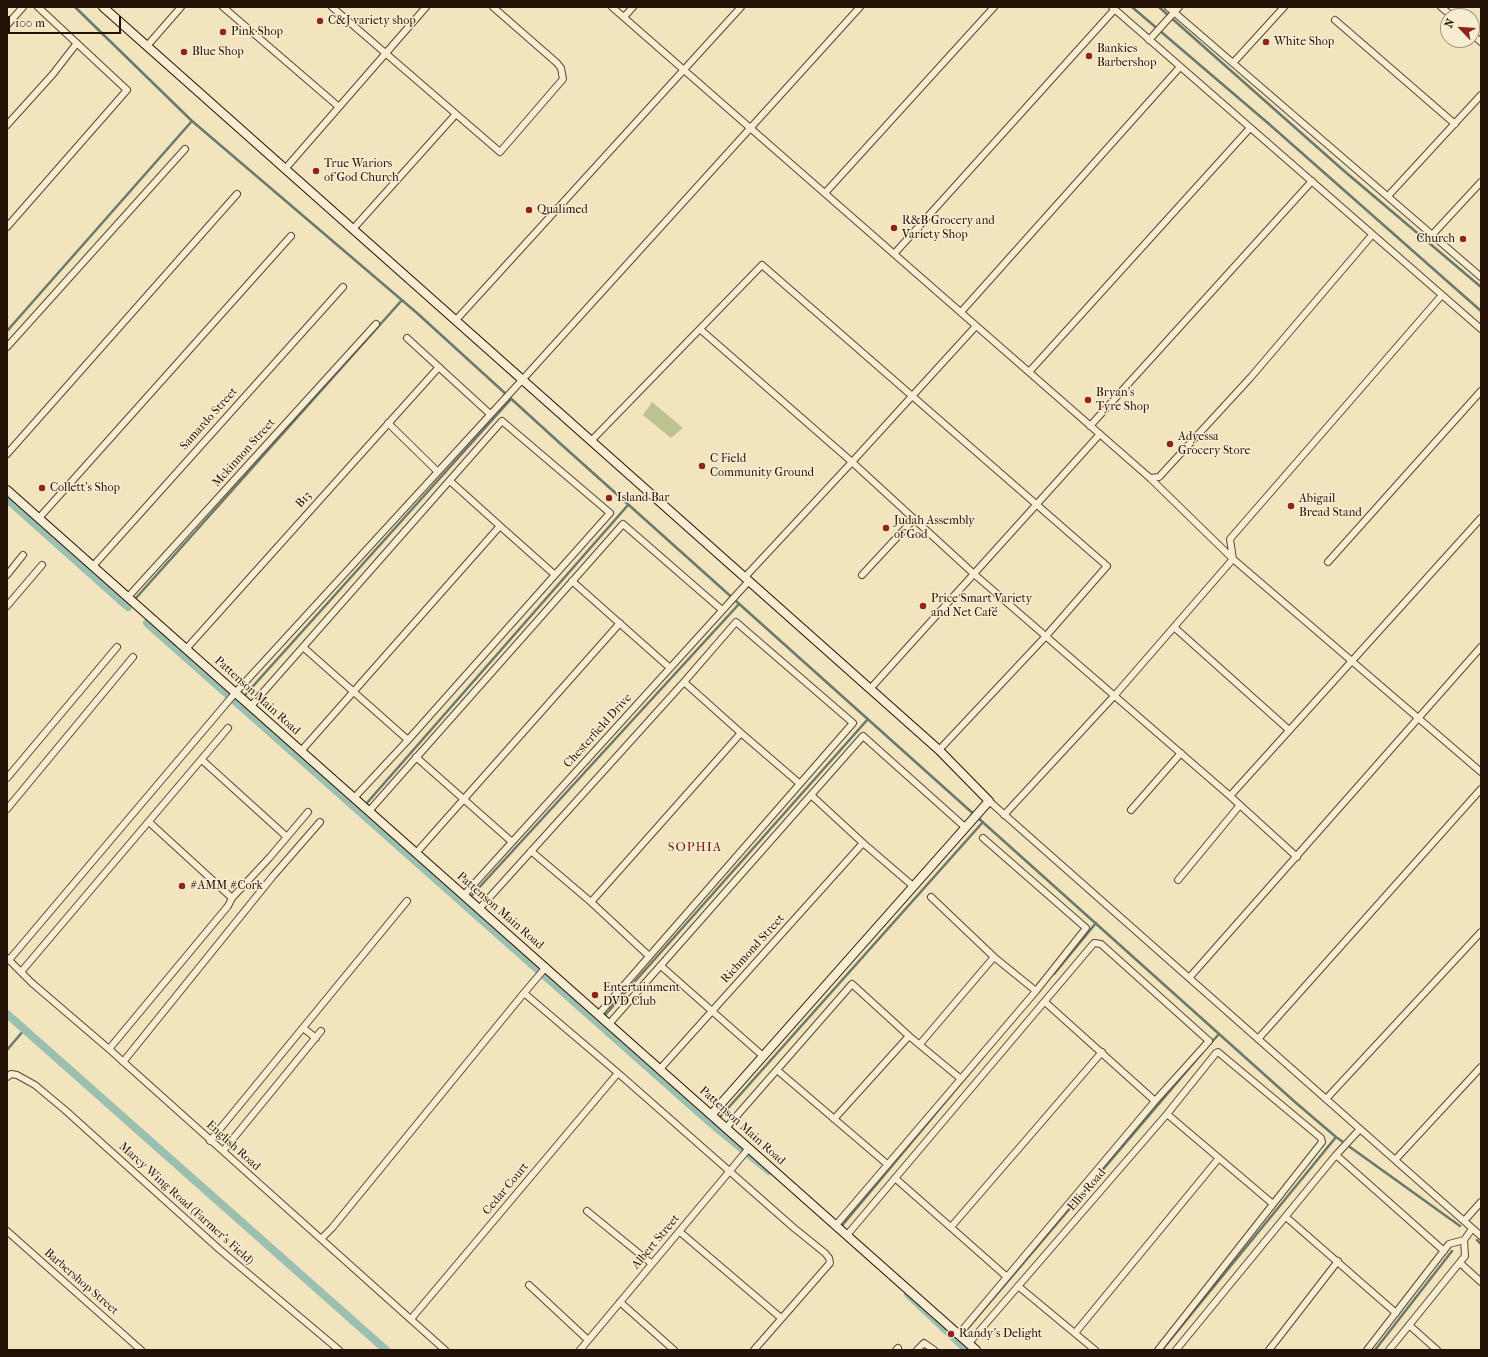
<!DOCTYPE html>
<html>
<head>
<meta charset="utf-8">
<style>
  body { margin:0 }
  #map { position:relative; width:1488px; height:1357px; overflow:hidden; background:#f2e4bc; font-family:"IM FELL French Canon",serif }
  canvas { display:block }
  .frame { position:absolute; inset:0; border:8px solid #241105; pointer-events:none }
  .north { position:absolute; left:1440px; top:8px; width:40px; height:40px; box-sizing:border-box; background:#f7edd3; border:1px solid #a39581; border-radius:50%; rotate:295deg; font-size:11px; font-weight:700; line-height:16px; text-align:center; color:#241105 }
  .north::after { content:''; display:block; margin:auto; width:14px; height:18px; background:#8f2418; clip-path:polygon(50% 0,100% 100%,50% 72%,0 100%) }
  .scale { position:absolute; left:8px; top:16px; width:113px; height:18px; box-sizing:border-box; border:2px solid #241105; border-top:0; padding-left:5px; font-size:12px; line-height:14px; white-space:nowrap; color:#241105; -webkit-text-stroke:3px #f7edd3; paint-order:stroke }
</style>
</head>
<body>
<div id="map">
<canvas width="1488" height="1357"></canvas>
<div class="frame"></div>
<div class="north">N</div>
<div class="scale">100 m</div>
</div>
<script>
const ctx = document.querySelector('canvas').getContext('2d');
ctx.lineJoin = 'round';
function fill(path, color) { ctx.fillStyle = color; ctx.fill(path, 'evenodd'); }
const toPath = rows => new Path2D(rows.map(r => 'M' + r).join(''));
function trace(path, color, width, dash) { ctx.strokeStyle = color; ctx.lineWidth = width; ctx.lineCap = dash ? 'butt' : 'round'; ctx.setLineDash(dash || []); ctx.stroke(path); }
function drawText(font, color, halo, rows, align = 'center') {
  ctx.font = font + ' "IM FELL French Canon",serif'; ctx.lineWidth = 3; ctx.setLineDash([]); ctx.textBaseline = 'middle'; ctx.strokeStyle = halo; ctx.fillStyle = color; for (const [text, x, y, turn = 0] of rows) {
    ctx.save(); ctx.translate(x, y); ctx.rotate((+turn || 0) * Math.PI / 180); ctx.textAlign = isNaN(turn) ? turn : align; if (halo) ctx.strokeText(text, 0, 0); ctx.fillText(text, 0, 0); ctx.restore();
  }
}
fill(toPath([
  [652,402,683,428,671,438,643,415]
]), '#bdc38e');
trace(toPath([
  [75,7,192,121,417,313,563,446,1295,1102,1336,1137,1460,1226],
  [1132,7,1269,124,1481,311],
  [1159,7,1343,170,1481,287],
  [7,331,192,121],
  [128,607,402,300],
  [237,704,511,399],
  [359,812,628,505],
  [464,904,739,604],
  [1054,974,1096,923],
  [598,1023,868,719],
  [1210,1044,1219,1034],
  [7,1050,24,1030],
  [713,1125,983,822],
  [840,1228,983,1057],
  [1477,1240,1481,1244],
  [957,1341,1203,1052],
  [1162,1350,1336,1137],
  [1375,1350,1452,1251]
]), '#6b796c', 2.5);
trace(toPath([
  [7,499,128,607],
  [147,623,713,1125,769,1171],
  [7,1014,386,1350],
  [908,1294,967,1350]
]), '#9bbfb0', 8);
const street = toPath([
  [223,7,339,107],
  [332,7,500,152,563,79,561,68,557,63,493,7],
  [612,7,1150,478,1233,559,1481,772],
  [1112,7,1481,329],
  [1168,7,1481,277],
  [1441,7,1452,16],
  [624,17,633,7],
  [1335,20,1455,124],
  [7,25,23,7],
  [1472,34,1481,42],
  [1149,40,1179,7],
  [147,46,181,7],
  [1233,63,1284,7],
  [7,125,53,74,77,43],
  [285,169,426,7],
  [825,193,994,7],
  [1388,196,1481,95],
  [7,227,127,90,38,7],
  [353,229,456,114],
  [1432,235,1481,182],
  [894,254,1114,10],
  [961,312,1180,67],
  [456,320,741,7],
  [701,330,852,462,974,574,1230,796,1297,857],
  [407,338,490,414],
  [7,347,185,149],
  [1029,372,1250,128],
  [388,423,437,471],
  [1090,426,1312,181],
  [591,441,762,265,1107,566,1046,636,939,750],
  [7,454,237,194],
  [1150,478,1159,477,1251,377,1372,235],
  [39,518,291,236],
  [500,526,555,575],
  [1328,562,1481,391],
  [93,566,343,287],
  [7,575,23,555],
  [862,575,914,519],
  [745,577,852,462,976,326],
  [572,581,670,668],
  [128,597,376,324],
  [7,606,42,565],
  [1174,627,1289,730],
  [303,647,408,740],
  [186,649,439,367],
  [684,682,741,733,799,783],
  [870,689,1100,434],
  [251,706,502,421,610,513,408,740,354,798],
  [301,751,500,526,450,481],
  [416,757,512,842],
  [202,760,287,837],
  [7,778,117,647],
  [811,795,863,843,913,886],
  [1230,796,1481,518],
  [989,801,1481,1236],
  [7,809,133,657],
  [1131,810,1181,753],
  [369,811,623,524,722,610],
  [1004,815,1115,695,1233,559,1230,539,1442,295],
  [149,822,232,898],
  [531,851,591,902,649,956],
  [416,853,620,623],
  [1178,880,1240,805],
  [464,895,749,581],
  [931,897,994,957,1036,991],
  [591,902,741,733],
  [479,909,684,682,736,622,853,723,598,1015],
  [7,958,32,983,109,1049,445,1350],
  [9,960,236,692,523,379,860,7],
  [661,966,763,1056],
  [21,972,228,728],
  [1189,978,1481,647],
  [524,993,618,1073,794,1228,825,1253,829,1258,830,1263,754,1350],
  [1045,1002,1155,1101],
  [609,1024,863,736,966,828],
  [303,1028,316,1038],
  [1258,1039,1481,789],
  [920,1044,994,957],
  [109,1049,228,906,232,898,270,857,308,812],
  [123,1062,273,876,320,822],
  [660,1069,863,843],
  [777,1070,887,1164],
  [7,1077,11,1074,17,1075,35,1085,65,1110,219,1249,339,1350],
  [1326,1099,1481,932],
  [1167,1114,1273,1204],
  [834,1119,909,1036],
  [726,1128,852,984,909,1036,961,1079],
  [210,1141,407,901],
  [223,1151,321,1031],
  [1336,1155,1444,1251],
  [1395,1160,1481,1067],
  [895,1178,1007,1277],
  [587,1211,652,1264],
  [1286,1217,1396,1313],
  [1464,1221,1481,1202],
  [836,1225,1036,991,1086,928,983,838],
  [951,1227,1102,1052],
  [7,1231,141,1350],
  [680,1232,781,1318],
  [847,1235,1094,943,1101,944,1209,1041,1155,1101,959,1334],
  [321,1239,332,1228,524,993,546,967],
  [1460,1263,1481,1282],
  [529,1285,588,1340],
  [1018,1286,1095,1350],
  [620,1302,674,1350],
  [411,1319,618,1073],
  [1409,1325,1437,1350],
  [1075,1333,1219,1158],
  [969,1343,1167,1114,1216,1053,1218,1052,1321,1138,1322,1142,1158,1350],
  [580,1350,749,1148],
  [896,1350,898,1348],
  [917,1350,924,1343,934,1350],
  [1176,1350,1336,1155,1360,1129],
  [1269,1350,1338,1261],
  [1367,1350,1449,1244,1464,1240,1472,1229],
  [1389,1350,1465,1256,1464,1240]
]);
const secondary = toPath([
  [103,7,939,750,989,801,711,1115],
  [7,490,976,1350]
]);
trace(street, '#584633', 8);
trace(secondary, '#241105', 10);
trace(street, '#f7edd3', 6);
trace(secondary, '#f7edd3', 8);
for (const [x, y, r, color] of [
  [320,21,4,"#8f2418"],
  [223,32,4,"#8f2418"],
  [1266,42,4,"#8f2418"],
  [184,52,4,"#8f2418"],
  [1089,56,4,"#8f2418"],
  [316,171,4,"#8f2418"],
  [529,210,4,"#8f2418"],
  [894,228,4,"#8f2418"],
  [1463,239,4,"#8f2418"],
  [1088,400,4,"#8f2418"],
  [1170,444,4,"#8f2418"],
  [702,466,4,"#8f2418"],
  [42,488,4,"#8f2418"],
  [609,498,4,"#8f2418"],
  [1291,506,4,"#8f2418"],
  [886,528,4,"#8f2418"],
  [923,606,4,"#8f2418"],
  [182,886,4,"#8f2418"],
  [595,995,4,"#8f2418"],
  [951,1334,4,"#8f2418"]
]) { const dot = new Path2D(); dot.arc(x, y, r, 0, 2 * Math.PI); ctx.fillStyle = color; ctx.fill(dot); trace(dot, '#f7edd3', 1.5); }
drawText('12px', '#241105', '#f7edd3', [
  ["C&J variety shop",328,21],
  ["Pink Shop",231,32],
  ["White Shop",1274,42],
  ["Bankies",1097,49],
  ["Barbershop",1097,63],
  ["Blue Shop",192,52],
  ["True Wariors",324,164],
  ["of God Church",324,178],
  ["Qualimed",537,210],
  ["R&B Grocery and",902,221],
  ["Variety Shop",902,235],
  ["Church",1455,239,"right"],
  ["Bryan's",1096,393],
  ["Tyre Shop",1096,407],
  ["Adyessa",1178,437],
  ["Grocery Store",1178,451],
  ["C Field",710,459],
  ["Community Ground",710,473],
  ["Collett's Shop",50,488],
  ["Island Bar",617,498],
  ["Abigail",1299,499],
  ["Bread Stand",1299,513],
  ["Judah Assembly",894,521],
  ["of God",894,535],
  ["Price Smart Variety",931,599],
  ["and Net Café",931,613],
  ["#AMM #Cork",190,886],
  ["Entertainment",603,988],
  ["DVD Club",603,1002],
  ["Randy's Delight",959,1334]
], 'left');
drawText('12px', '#241105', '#f7edd3', [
  ["Samardo Street",209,419,-48],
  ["Mckinnon Street",244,453,-48],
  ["B13",304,500,-48],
  ["Pattenson Main Road",257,696,42],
  ["Chesterfield Drive",598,731,-48],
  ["Pattenson Main Road",500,911,41],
  ["Richmond Street",753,949,-48],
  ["Pattenson Main Road",742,1126,42],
  ["English Road",233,1146,42],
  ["Cedar Court",506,1189,-50],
  ["Ellis Road",1087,1190,-49],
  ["Marcy Wing Road (Farmer's Field)",186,1204,42],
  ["Albert Street",656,1242,-50],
  ["Barbershop Street",81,1282,41]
]);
ctx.letterSpacing = '1px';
drawText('13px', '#7a1f14', '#f7edd3', [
  ["SOPHIA",695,848]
]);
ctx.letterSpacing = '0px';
</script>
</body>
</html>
